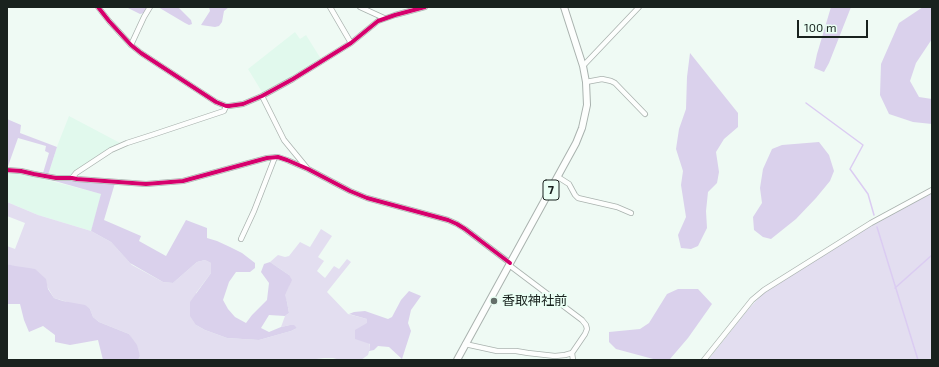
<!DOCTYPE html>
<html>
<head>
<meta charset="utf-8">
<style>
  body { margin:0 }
  #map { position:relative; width:939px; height:367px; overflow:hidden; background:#effaf4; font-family:"Exo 2",sans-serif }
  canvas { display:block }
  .frame { position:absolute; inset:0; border:8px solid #19221e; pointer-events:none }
  .scale { position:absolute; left:797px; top:20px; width:71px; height:18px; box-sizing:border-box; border:2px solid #19221e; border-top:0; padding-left:5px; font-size:12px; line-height:14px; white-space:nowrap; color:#19221e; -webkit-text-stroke:3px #eafff4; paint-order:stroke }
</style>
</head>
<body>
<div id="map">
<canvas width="939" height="367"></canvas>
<div class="frame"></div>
<div class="scale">100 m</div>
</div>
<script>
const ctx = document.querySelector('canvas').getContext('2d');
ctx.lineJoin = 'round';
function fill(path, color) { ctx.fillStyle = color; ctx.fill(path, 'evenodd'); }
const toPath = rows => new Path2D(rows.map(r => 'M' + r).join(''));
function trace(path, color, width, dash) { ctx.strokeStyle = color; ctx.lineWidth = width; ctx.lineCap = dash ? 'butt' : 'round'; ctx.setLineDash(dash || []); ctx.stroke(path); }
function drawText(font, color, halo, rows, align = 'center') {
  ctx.font = font + ' "Exo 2","Noto Sans JP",sans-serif'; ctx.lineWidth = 4; ctx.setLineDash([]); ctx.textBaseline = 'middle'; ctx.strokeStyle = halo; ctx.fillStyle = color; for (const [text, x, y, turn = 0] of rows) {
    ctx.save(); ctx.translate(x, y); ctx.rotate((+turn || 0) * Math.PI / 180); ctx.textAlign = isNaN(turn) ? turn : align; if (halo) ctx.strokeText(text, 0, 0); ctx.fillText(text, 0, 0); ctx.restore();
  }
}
fill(toPath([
  [295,32,300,39,306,35,321,59,290,78,262,92,248,69],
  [69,116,122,144,69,176,48,175,58,144],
  [7,171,33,175,35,177,102,194,91,231,38,215,7,202]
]), '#e1f9ed');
fill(toPath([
  [932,190,932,360,708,360,746,312,762,294,896,210],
  [7,202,38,215,91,231,111,242,132,265,163,282,173,283,197,262,205,260,211,263,211,273,196,293,196,325,205,330,227,338,259,340,291,331,297,328,290,325,281,327,285,316,289,313,287,302,284,295,289,286,289,275,270,262,278,255,285,257,289,256,300,242,310,247,321,229,332,236,318,257,324,261,317,271,325,278,334,266,339,269,347,259,351,262,327,292,348,314,367,319,370,348,368,355,361,360,340,360,333,358,324,358,308,360,138,360,140,356,129,334,99,322,93,317,90,309,54,298,48,288,45,279,40,275,7,264,7,246,15,249,25,223,7,216]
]), '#e3def0');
fill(toPath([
  [126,7,148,7,144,13,140,14],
  [158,7,178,7,191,20,192,24,189,25,185,23],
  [209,7,229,7,224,11,222,22,219,26,215,27,201,25,210,11],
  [831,7,851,7,829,63,824,72,814,68,817,54],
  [923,7,932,7,932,39,916,63,910,81,919,97,932,99,932,124,913,122,889,114,880,95,881,64,899,23],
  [690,53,738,113,738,127,724,139,716,152,719,172,717,183,708,192,706,211,707,228,698,246,691,249,681,248,678,235,686,217,681,185,683,171,676,149,679,129,686,109,687,77],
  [7,119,21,125,20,133,57,147,48,175,43,175,43,173,49,153,45,151,46,146,18,138,7,169],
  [819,142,829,155,834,171,830,181,816,198,796,219,771,239,763,237,754,230,753,217,762,203,760,188,763,169,772,149,782,145],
  [44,178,115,183,104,220,141,236,139,241,166,256,186,220,207,228,207,238,217,241,230,247,242,253,255,263,255,268,250,272,236,272,229,282,223,300,228,309,235,317,246,323,252,315,267,300,269,283,261,272,264,264,270,262,289,275,292,280,285,295,287,302,289,313,285,316,269,315,261,328,269,332,281,327,290,325,294,325,297,328,291,331,259,340,227,338,205,330,196,325,190,316,190,302,211,273,211,263,205,260,197,262,173,283,163,282,130,263,111,242,91,231,101,194],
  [7,264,15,266,29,268,35,269,46,279,48,289,54,298,63,301,85,305,90,309,93,317,99,322,129,334,137,345,140,356,138,360,103,360,98,340,70,345,55,342,55,335,43,326,29,332,24,320,20,304,7,304],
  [678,289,698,289,712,304,688,338,670,359,657,360,616,349,609,342,609,332,640,329,649,323,667,294],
  [409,291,421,296,411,310,408,323,411,331,402,359,389,347,378,346,374,350,369,351,370,348,370,344,355,339,355,330,367,323,367,319,349,314,354,312,365,311,388,319,392,317,401,300]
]), '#dad1ec');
trace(toPath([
  [806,103,863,145,850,169,868,194,874,215],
  [877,227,918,360],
  [895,288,932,255]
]), '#dbccf2', 1.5);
const minor = toPath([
  [98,7,109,21,131,45,141,53,216,102,226,106,229,106,243,104,262,96,293,79,351,43,378,21,395,15,425,7],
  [330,7,351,43],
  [360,7,384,18],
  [131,45,144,17,150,7],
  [583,66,639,7],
  [586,82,602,79,611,81,615,83,645,114],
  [262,96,284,140,307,168],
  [7,170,21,171,34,174,56,178,72,178,77,179,146,184,183,181,256,161,267,158,278,157,287,160,308,169,350,191,367,198,448,220,457,224,465,229,510,263],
  [558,177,569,184,575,195,578,198,617,207,631,213],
  [72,178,76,173,111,150,127,143,155,134,224,111,226,106],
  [241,239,254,211,275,157],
  [465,344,497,351,516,351,528,353,555,356,565,355,572,353,585,334,587,329,586,325,582,320,509,265],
  [572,353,573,360],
  [704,360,752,300,764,290,871,223,932,190]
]);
const major = toPath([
  [457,360,576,143,582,128,587,105,586,82,583,66,564,7]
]);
trace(minor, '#a9b2ae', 6);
trace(major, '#a9b2ae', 8);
trace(minor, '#fdfefd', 4.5);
trace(major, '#fdfefd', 6);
trace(toPath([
  [98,7,109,21,131,45,141,53,216,102,226,106,229,106,243,104,262,96,293,79,351,43,378,21,395,15,425,7],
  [7,170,21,171,34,174,56,178,72,178,77,179,146,184,183,181,256,161,267,158,278,157,287,160,308,169,350,191,367,198,448,220,457,224,465,229,510,263]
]), '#d6006c', 4);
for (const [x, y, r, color] of [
  [494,301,4,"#646e69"]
]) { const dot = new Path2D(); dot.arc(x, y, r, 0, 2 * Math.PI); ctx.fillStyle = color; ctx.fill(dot); trace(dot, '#eafff4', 1.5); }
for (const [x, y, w] of [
  [551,190,16]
]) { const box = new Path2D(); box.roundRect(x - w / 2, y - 10, w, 20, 3); ctx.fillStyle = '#eafff4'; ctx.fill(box); trace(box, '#19221e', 1); }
drawText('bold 12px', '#19221e', null, [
  ["7",551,190]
]);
drawText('13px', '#19221e', '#eafff4', [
  ["香取神社前",502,301]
], 'left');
</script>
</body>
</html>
